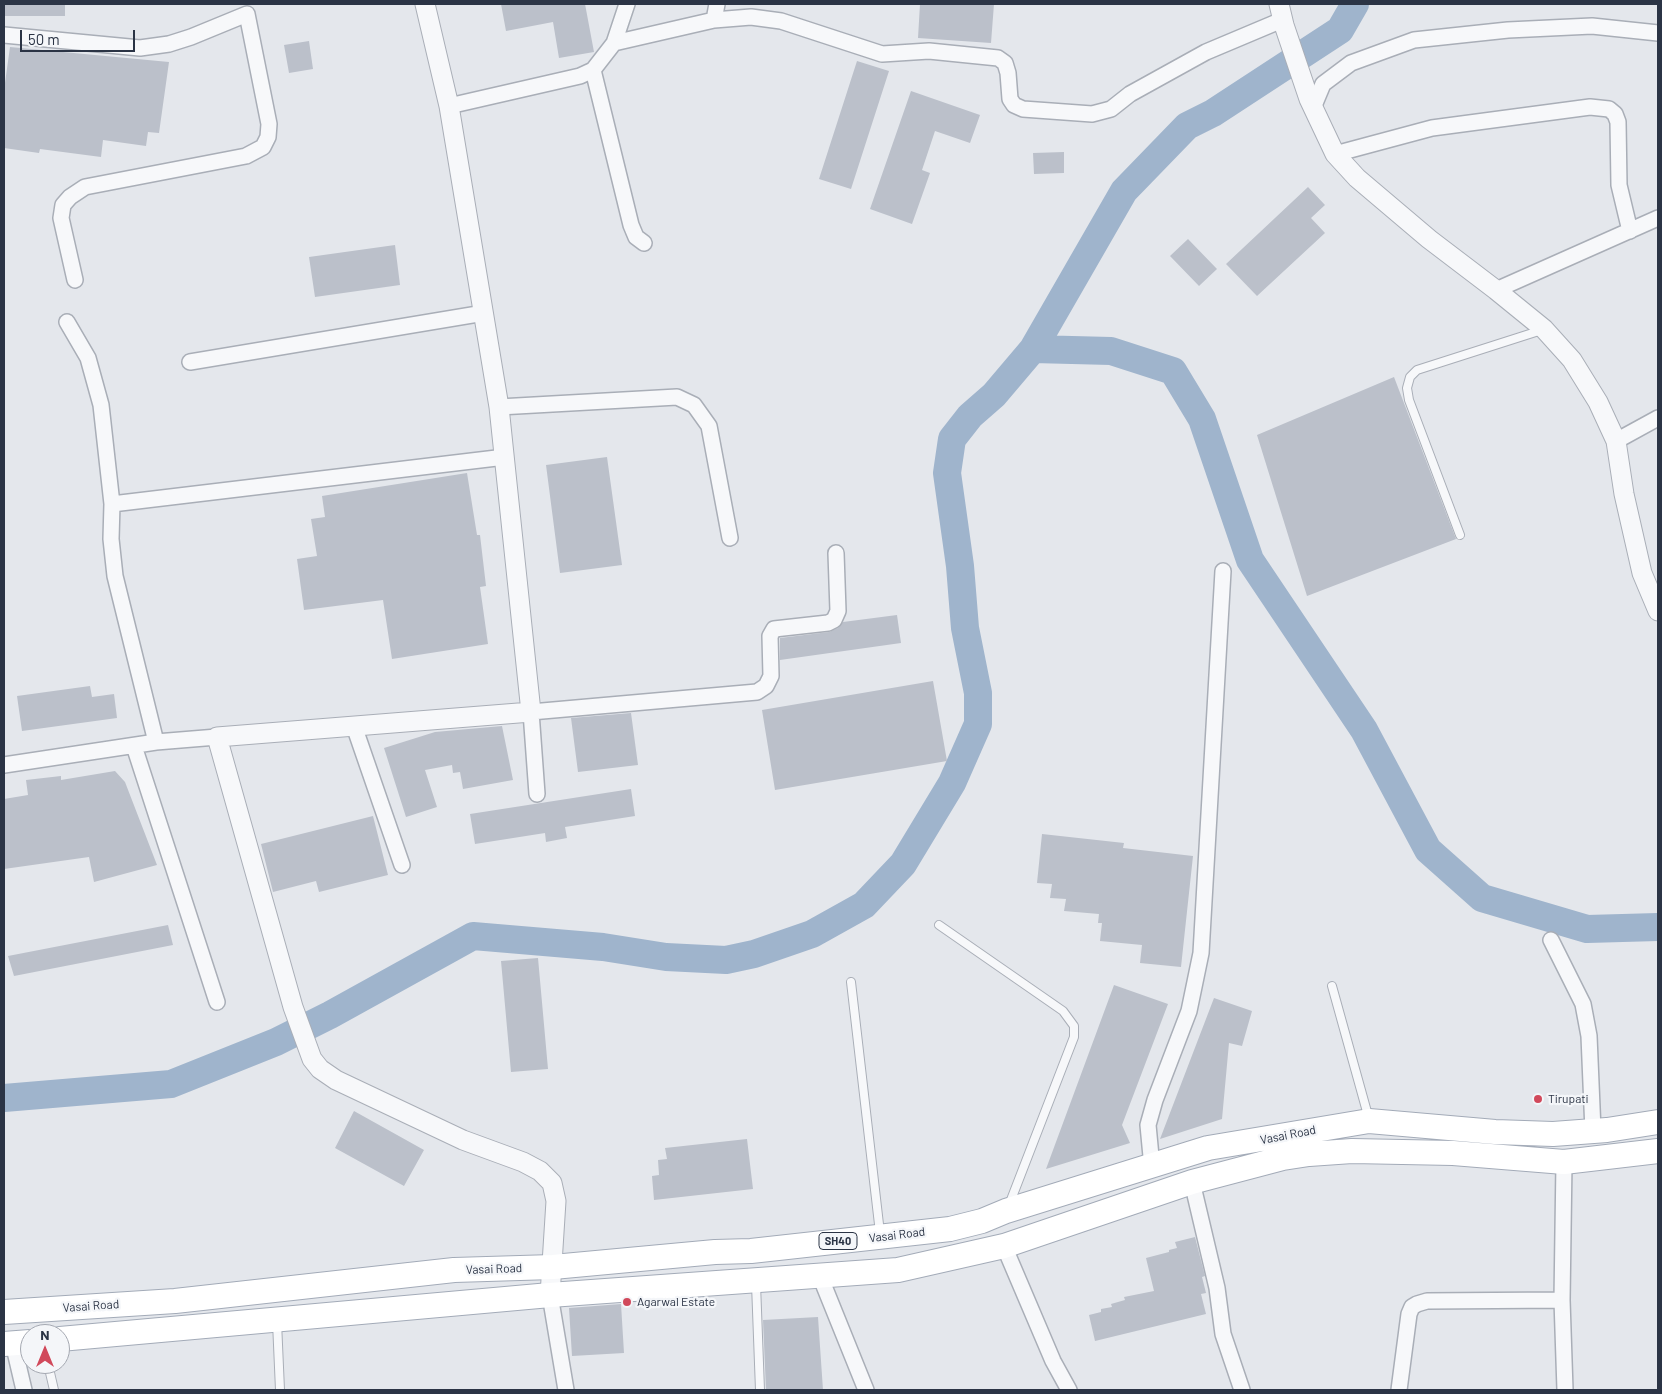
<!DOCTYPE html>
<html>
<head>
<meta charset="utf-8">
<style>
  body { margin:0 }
  #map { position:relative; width:1662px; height:1394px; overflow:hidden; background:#e4e7ec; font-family:Barlow,sans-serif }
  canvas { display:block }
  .frame { position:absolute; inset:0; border:5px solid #2b3445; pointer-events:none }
  .north { position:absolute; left:20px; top:1324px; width:50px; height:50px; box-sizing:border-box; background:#f4f6f9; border:1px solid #a4a8b1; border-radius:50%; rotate:0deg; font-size:14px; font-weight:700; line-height:20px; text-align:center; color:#2b3445 }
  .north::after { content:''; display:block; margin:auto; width:18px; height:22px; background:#d1495b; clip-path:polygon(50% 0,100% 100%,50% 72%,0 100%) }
  .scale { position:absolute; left:20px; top:30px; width:115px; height:22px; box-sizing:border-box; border:2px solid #2b3445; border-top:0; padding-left:6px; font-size:15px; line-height:18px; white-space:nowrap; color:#2b3445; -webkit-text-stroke:4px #f4f6f9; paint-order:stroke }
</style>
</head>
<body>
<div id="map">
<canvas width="1662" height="1394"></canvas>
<div class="frame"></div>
<div class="north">N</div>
<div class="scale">50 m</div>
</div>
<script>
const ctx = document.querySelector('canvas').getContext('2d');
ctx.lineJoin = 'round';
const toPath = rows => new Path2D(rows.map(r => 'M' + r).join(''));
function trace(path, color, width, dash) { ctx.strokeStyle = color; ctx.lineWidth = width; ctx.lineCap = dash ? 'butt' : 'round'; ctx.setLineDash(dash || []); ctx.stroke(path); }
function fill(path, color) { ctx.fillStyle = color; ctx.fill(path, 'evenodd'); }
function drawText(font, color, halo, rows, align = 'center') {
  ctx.font = font + ' Barlow,sans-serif'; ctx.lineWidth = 4.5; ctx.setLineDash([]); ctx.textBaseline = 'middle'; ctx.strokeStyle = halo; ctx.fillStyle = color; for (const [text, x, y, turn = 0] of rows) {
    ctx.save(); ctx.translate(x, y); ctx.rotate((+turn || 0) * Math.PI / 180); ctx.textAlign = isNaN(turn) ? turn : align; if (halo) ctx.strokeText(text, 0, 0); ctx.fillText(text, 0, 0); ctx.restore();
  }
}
trace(toPath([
  [1033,349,1111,351,1173,371,1202,419,1250,560,1364,730,1428,850,1482,898,1587,929,1658,927],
  [4,1098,171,1084,276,1042,330,1015,473,936,603,947,666,957,726,960,754,954,812,934,864,905,903,864,952,783,978,724,978,693,965,628,960,566,947,473,952,439,970,416,994,395,1033,349,1124,191,1187,126,1213,113,1340,30,1355,4]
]), '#9fb4cc', 28);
fill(toPath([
  [4,4,65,4,65,16,4,16],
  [501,4,585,4,594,52,559,58,553,22,506,31],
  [920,4,994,4,991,43,918,38],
  [309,41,313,69,289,73,284,45],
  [10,47,169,62,159,133,148,132,146,146,103,140,101,157,40,149,39,153,4,148,4,90],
  [857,61,889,71,851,189,819,179],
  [911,91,980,115,970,143,935,131,922,170,930,173,912,224,870,209],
  [1064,152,1064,173,1034,174,1033,153],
  [1308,187,1325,205,1311,218,1325,233,1257,296,1226,264],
  [1188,239,1217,269,1199,286,1170,256],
  [395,245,400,285,315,297,309,257],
  [1394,377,1456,539,1307,596,1257,435],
  [607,457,622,565,560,573,546,465],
  [467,473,477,535,480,535,486,586,480,587,488,644,392,659,383,600,304,610,297,559,317,556,311,519,325,517,322,496],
  [897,615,901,643,780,660,780,638,829,632,838,628,843,622],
  [933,681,947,761,775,790,762,710],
  [90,686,92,697,114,694,117,718,22,731,17,696],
  [631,713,638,765,578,772,571,718],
  [502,726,513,780,463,789,460,772,453,773,452,765,425,770,437,807,406,817,384,748,435,732],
  [115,771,125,782,157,865,94,882,89,857,4,869,4,799,28,795,26,780,61,776,61,780],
  [631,789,635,816,565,827,567,838,546,842,545,833,475,844,470,814],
  [373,816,388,875,319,892,316,881,273,892,261,844],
  [1042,834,1124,843,1123,848,1193,856,1181,967,1140,963,1142,945,1100,941,1102,923,1098,923,1099,914,1064,911,1066,899,1050,898,1052,884,1037,883],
  [168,925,173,945,14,976,8,956],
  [538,958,548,1069,511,1072,501,961],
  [1114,985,1168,1004,1122,1125,1130,1143,1046,1169],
  [1214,998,1252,1011,1242,1046,1229,1043,1222,1119,1160,1139],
  [354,1111,424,1150,404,1186,335,1148],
  [747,1139,753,1189,654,1200,652,1176,659,1175,658,1160,667,1159,665,1148],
  [1195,1237,1205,1276,1202,1277,1206,1293,1201,1294,1206,1314,1095,1341,1089,1315,1101,1312,1101,1309,1112,1307,1111,1304,1125,1300,1124,1297,1154,1291,1146,1258,1169,1252,1169,1250,1177,1248,1175,1242],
  [621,1304,624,1353,572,1356,569,1308],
  [818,1317,823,1390,766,1390,763,1320]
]), '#bbc0ca');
const service = toPath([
  [1460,535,1409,400,1407,388,1410,377,1417,370,1542,330],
  [939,925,1063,1011,1074,1026,1074,1037,1009,1205],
  [851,982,880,1233],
  [1332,986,1369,1119],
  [756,1284,760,1390],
  [277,1322,280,1390],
  [48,1364,54,1390]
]);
const minor = toPath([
  [714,20,717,4],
  [4,35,140,48,169,44,191,37,247,14,269,124,268,137,263,147,246,156,85,187,70,197,63,205,61,218,75,280],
  [614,43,714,20,751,17,781,21,882,54,929,51,998,58,1005,63,1008,73,1010,99,1014,105,1023,109,1092,114,1111,109,1130,94,1206,52,1282,20],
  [593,70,631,225,636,237,644,243],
  [449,106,580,76,593,70,614,43,627,4],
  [1313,108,1323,84,1351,63,1414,40,1508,30,1592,26,1658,33],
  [1335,154,1432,128,1590,107,1609,109,1615,114,1618,122,1619,185,1630,231],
  [1496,290,1658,218],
  [67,322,88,358,101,405,112,504,111,539,115,576,156,742],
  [190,362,484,313],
  [499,407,677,397,694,405,709,426,730,538],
  [1616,441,1658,418],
  [112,504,505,457],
  [354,726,402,865],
  [134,746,217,1002],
  [4,765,156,742,217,737],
  [537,794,531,712,757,692,766,686,771,676,770,636,774,629,828,623,834,620,838,611,836,553],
  [1551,940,1583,1004,1589,1036,1593,1131],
  [1564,1162,1562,1300,1565,1390],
  [1152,1167,1148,1125,1155,1100,1189,1011,1201,953,1223,571],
  [1192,1182,1217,1288,1223,1334,1242,1390],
  [1004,1246,1053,1361,1069,1390],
  [820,1276,866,1390],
  [550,1295,566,1390],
  [13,1343,24,1390],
  [1399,1390,1409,1314,1412,1307,1417,1304,1427,1301,1562,1300]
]);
const tertiary = toPath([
  [425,4,449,106,499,407,531,712,217,737,293,1007,312,1059,320,1069,336,1080,463,1140,523,1162,540,1171,552,1183,556,1201,550,1295],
  [1279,4,1284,25,1309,99,1335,154,1357,178,1429,239,1496,290,1544,329,1572,360,1598,402,1616,441,1624,494,1642,573,1658,611]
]);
const primary = toPath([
  [4,1312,175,1301,454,1270,553,1267,715,1252,751,1251,950,1229,982,1221,1006,1211,1208,1148,1369,1121,1495,1132,1553,1134,1607,1130,1658,1122],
  [60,1339,550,1295,898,1270,1004,1246,1192,1182,1283,1158,1309,1154,1352,1151,1453,1153,1564,1162,1658,1151],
  [4,1344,30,1342]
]);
trace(service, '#a9aeb7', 10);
trace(minor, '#a9aeb7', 18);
trace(tertiary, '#a9aeb7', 21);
trace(primary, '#a3abb8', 26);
trace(service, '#f7f8fa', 8);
trace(minor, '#f7f8fa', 15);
trace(tertiary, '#f7f8fa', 19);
trace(primary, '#fff', 24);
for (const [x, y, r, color] of [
  [1538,1099,5,"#d1495b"],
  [627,1302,5,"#d1495b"]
]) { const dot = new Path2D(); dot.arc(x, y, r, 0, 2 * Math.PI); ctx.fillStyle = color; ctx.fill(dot); trace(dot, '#f4f6f9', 2); }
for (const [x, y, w] of [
  [838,1241,38]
]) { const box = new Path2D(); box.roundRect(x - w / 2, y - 8.5, w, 17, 4); ctx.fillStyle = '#f4f6f9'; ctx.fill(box); trace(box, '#2b3445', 1); }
drawText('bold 11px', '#2b3445', null, [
  ["SH40",838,1241]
]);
drawText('12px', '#2b3445', '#f4f6f9', [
  ["Tirupati",1548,1099],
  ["Agarwal Estate",637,1302]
], 'left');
drawText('12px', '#2b3445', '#f4f6f9', [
  ["Vasai Road",1288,1135,-11],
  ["Vasai Road",897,1235,-7],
  ["Vasai Road",494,1269,-2],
  ["Vasai Road",91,1306,-4]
]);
</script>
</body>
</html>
